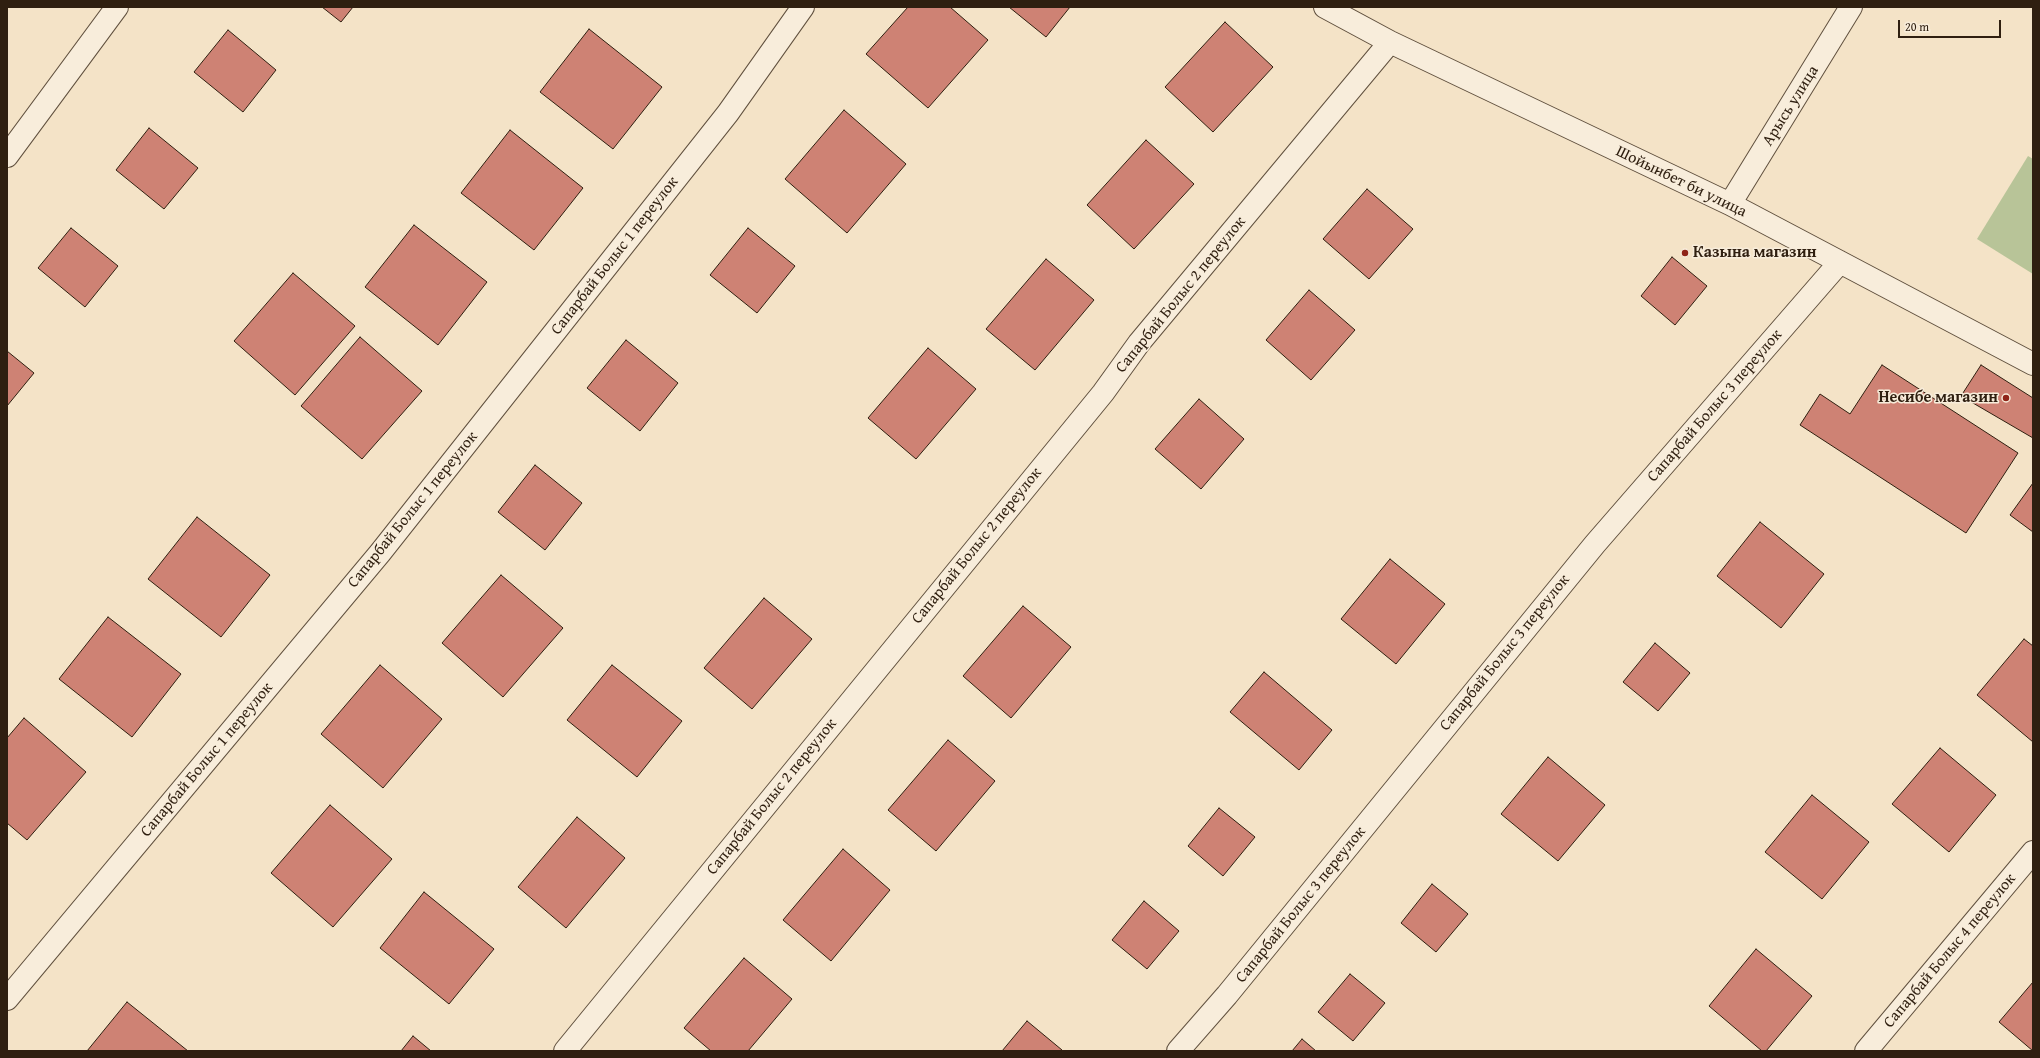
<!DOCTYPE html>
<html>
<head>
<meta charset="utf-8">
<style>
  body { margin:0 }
  #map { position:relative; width:2040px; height:1058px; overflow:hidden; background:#f4e3c7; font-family:"Gentium Book Plus",serif }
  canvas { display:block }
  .frame { position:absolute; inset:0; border:8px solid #2f1f10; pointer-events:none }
  .scale { position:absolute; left:1898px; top:20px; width:103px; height:18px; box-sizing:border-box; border:2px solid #2f1f10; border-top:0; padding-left:5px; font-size:12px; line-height:14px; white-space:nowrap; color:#2f1f10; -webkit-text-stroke:3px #f8eddb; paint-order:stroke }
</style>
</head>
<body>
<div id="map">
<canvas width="2040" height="1058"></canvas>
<div class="frame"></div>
<div class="scale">20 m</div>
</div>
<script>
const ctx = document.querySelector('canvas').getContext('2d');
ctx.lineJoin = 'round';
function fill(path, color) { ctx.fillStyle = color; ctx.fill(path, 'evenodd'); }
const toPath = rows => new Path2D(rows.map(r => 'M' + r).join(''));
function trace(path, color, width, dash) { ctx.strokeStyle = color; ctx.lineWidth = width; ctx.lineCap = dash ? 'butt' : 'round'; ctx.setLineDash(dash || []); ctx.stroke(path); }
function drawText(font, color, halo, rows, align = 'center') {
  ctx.font = font + ' "Gentium Book Plus",serif'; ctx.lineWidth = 3; ctx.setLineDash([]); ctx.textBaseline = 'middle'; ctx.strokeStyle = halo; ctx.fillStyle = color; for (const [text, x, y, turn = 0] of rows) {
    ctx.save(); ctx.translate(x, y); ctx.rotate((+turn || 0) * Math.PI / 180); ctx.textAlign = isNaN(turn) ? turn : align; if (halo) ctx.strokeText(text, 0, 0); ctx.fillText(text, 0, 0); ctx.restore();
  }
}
fill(toPath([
  [2028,156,2033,159,2033,274,1977,239]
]), '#b8c498');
const building = toPath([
  [322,7,353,7,341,22,322,7],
  [908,7,950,7,988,40,928,108,866,54,908,7],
  [1009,7,1070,7,1046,37,1009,7],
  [1225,22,1273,67,1213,132,1165,87,1225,22],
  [589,29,662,87,613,149,540,92,589,29],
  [228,30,276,70,243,112,194,72,228,30],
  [844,110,906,164,847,233,785,179,844,110],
  [149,128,198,168,164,209,116,170,149,128],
  [510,130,583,188,534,250,461,193,510,130],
  [1146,140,1194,184,1134,249,1087,205,1146,140],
  [1367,189,1413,229,1369,279,1323,239,1367,189],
  [414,225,487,282,438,345,365,287,414,225],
  [71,228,118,266,85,307,38,268,71,228],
  [748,228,795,266,757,313,710,275,748,228],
  [1672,257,1707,286,1675,325,1641,296,1672,257],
  [1046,259,1094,300,1035,370,986,329,1046,259],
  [293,273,355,326,295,395,234,341,293,273],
  [1309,290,1355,330,1311,380,1266,340,1309,290],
  [360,337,422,391,362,459,301,406,360,337],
  [626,340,678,383,640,431,587,388,626,340],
  [928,348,976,389,916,459,868,418,928,348],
  [7,351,34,373,7,406,7,351],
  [1882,365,2018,453,1966,533,1800,425,1820,394,1850,414,1882,365],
  [1981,365,2033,398,2033,438,1961,396,1981,365],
  [1199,399,1244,439,1201,489,1155,449,1199,399],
  [535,465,582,503,545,550,498,512,535,465],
  [2033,483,2033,532,2010,515,2033,483],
  [197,517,270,575,221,637,148,579,197,517],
  [1760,522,1824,574,1781,628,1717,576,1760,522],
  [1390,559,1445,604,1396,664,1341,619,1390,559],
  [501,575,563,628,503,697,442,643,501,575],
  [764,598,812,639,752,709,704,668,764,598],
  [1023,606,1071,647,1011,718,963,676,1023,606],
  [108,617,181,674,132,737,59,679,108,617],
  [2024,639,2033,646,2033,742,1977,695,2024,639],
  [1655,643,1690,673,1658,711,1623,682,1655,643],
  [380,665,442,719,383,788,321,734,380,665],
  [612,665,682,721,637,777,567,720,612,665],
  [1264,672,1332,730,1299,770,1230,712,1264,672],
  [24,718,86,772,27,840,7,823,7,738,24,718],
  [948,740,995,781,936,851,888,810,948,740],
  [1940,748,1996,795,1949,852,1892,804,1940,748],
  [1548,757,1605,805,1558,861,1501,814,1548,757],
  [1812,795,1869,842,1822,899,1765,852,1812,795],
  [330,805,392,859,333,927,271,873,330,805],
  [1219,808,1255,837,1223,876,1188,846,1219,808],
  [577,817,625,858,566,928,518,887,577,817],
  [843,849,890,890,831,961,783,920,843,849],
  [1432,884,1468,914,1436,952,1401,923,1432,884],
  [424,892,494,949,449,1004,380,948,424,892],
  [1144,901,1179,931,1147,969,1112,940,1144,901],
  [1756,949,1812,996,1766,1051,1762,1051,1709,1006,1756,949],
  [744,958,792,999,748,1051,711,1051,684,1028,744,958],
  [1350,974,1385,1003,1353,1041,1318,1012,1350,974],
  [2033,982,2033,1051,1999,1022,2033,982],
  [127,1002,188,1051,87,1051,127,1002],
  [1027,1021,1062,1050,1061,1051,1002,1051,1027,1021],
  [413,1036,431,1051,401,1051,413,1036],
  [1302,1039,1316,1051,1292,1051,1302,1039]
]);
fill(building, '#ce8274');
trace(building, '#2f1f10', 1);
const street = toPath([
  [1325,7,1390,42,1730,204,2033,364],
  [7,156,117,7],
  [1730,204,1851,7],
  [7,999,380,553,728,113,803,7],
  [565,1051,1103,393,1139,343,1390,42],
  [1178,1051,1227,995,1595,544,1840,262],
  [1866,1051,2033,852]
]);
trace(street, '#60503e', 24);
trace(street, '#f8eddb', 22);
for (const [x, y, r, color] of [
  [1685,253,4,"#8f2418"],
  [2006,398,4,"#8f2418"]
]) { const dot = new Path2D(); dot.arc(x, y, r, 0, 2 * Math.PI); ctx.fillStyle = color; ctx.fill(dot); trace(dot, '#f8eddb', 1.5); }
drawText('16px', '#2f1f10', '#f8eddb', [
  ["Арысь улица",1791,106,-58],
  ["Шойынбет би улица",1681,182,26],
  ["Сапарбай Болыс 1 переулок",615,256,-52],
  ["Сапарбай Болыс 2 переулок",1181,295,-51],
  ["Сапарбай Болыс 3 переулок",1715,406,-49],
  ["Сапарбай Болыс 1 переулок",413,510,-51],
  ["Сапарбай Болыс 2 переулок",977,546,-51],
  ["Сапарбай Болыс 3 переулок",1505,653,-51],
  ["Сапарбай Болыс 1 переулок",207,760,-50],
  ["Сапарбай Болыс 2 переулок",772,797,-51],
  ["Сапарбай Болыс 3 переулок",1301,905,-51],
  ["Сапарбай Болыс 4 переулок",1950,951,-50]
]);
drawText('bold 16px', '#2f1f10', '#f8eddb', [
  ["Казына магазин",1693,253],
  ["Несибе магазин",1998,398,"right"]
], 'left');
</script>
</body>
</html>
